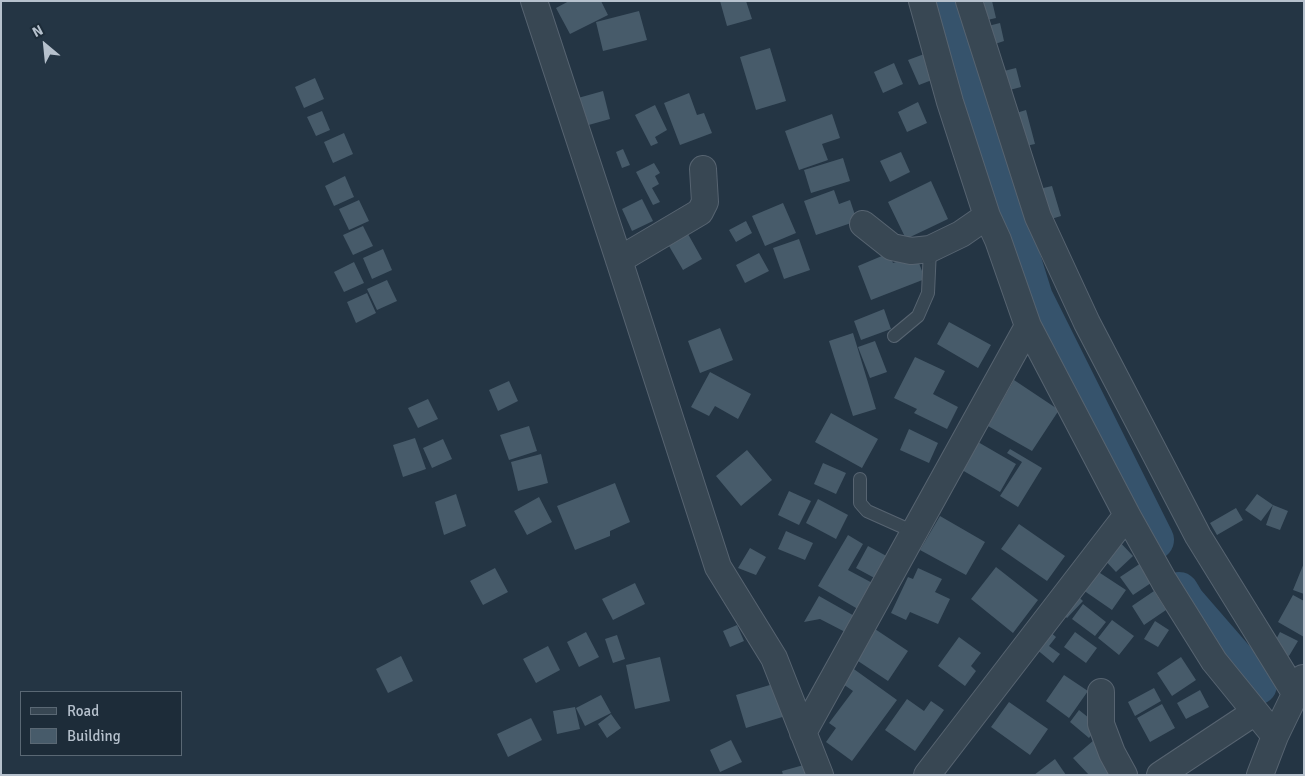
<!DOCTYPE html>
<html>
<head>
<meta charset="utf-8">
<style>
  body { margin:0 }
  #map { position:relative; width:1305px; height:776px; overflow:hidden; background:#243544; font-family:Signika,sans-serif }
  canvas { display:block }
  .frame { position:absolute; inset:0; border:2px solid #b6c1cd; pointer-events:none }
  .legend { position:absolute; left:20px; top:691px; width:162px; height:65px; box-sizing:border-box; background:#1d2c39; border:1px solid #5a6874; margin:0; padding:6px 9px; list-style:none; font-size:15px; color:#b6c1cd }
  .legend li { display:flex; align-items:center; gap:10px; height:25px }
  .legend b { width:25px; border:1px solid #5a6874 }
  .north { position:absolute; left:20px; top:20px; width:50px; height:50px; -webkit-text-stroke:4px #1d2c39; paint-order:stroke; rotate:332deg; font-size:14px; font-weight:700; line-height:20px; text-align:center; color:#b6c1cd }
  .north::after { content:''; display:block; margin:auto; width:18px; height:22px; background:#b6c1cd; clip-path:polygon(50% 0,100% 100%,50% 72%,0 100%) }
</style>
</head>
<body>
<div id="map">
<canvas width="1305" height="776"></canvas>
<div class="frame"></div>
<ul class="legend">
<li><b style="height:6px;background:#384753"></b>Road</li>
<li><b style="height:14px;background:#475b6a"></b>Building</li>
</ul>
<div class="north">N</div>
</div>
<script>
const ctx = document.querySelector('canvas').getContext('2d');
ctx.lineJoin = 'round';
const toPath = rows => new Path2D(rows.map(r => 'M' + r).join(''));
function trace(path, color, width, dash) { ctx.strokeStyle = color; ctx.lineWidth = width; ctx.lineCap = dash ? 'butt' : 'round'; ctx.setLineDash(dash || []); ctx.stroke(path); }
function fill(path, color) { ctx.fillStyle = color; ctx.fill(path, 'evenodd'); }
trace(toPath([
  [940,1,1033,298,1154,540],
  [1179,592,1185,602,1257,685]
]), '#36536c', 40);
fill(toPath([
  [569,1,601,1,608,15,570,34,556,8],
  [720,1,746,1,752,19,727,26],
  [988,1,992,1,996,18,983,21,978,4],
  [639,11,647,40,603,51,596,22],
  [1000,23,1004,41,989,46,984,27],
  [770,48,786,101,756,110,740,57],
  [927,53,937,78,919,85,908,60],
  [894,63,903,84,883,93,874,72],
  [1016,68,1021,87,1006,91,1000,72],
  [315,78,324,99,304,108,295,87],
  [603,91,610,119,585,126,578,98],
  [689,93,697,115,704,113,712,133,680,145,664,103],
  [918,102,927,123,907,132,898,112],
  [655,105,667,130,655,137,658,143,651,146,635,115],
  [1026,110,1035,144,1021,147,1013,114],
  [322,111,330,130,316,136,307,117],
  [832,114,840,138,822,144,828,160,799,170,785,131],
  [344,133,353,154,333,163,324,142],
  [623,149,630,165,622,168,616,152],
  [901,152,910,172,890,182,880,161],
  [843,158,850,181,811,193,804,170],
  [654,163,660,173,655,176,659,184,652,188,660,202,653,205,636,172],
  [345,176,354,197,334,206,325,186],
  [931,181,948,219,906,239,888,202],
  [1052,186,1061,216,1048,220,1039,189],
  [834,190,839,204,850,200,857,221,816,235,804,201],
  [642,199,653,221,632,231,622,209],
  [359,200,369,221,349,230,339,209],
  [783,203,796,233,765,246,752,216],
  [746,221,752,233,736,242,729,230],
  [363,226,373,246,353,255,343,235],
  [688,234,702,259,683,270,669,246],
  [799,239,810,270,784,279,773,248],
  [383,249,392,270,372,279,363,258],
  [759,253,769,271,745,283,736,265],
  [889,253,893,263,916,255,925,279,871,300,858,266],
  [354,262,364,283,344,292,334,272],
  [387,280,397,301,377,310,367,289],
  [367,293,376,313,356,323,347,302],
  [884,309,891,329,861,340,854,321],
  [949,322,991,345,978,368,937,344],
  [720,328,733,360,700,373,688,341],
  [853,333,876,409,853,416,829,341],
  [875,341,887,372,870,378,858,347],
  [915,357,945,371,933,394,958,407,947,429,914,413,917,409,894,398],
  [710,372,751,394,738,419,715,406,709,416,691,407],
  [1014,380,1059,410,1032,451,988,426],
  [509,381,518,401,498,411,489,390],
  [428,399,438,419,418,428,408,408],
  [831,413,878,439,862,468,815,442],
  [529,426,537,451,509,460,500,435],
  [909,429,938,443,929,463,900,450],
  [415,438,426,469,403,477,393,445],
  [443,439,452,459,432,468,423,448],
  [978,442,1016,464,1000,492,962,470],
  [1010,449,1042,468,1018,507,1000,496,1022,462,1007,453],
  [747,450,772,480,741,506,716,476],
  [541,454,548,483,518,491,511,462],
  [823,463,846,473,836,494,814,484],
  [615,483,630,522,610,531,610,536,575,550,557,506],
  [789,491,811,501,799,525,778,515],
  [456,494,466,526,444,535,435,502],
  [1257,494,1273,505,1261,521,1245,510],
  [539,497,552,522,527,535,514,511],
  [818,499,848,515,836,539,806,523],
  [1273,505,1288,511,1280,530,1266,525],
  [1236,508,1243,520,1217,535,1210,523],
  [940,516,985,542,966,575,920,550],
  [1019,524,1065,556,1047,581,1001,549],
  [786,531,813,543,805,560,778,549],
  [848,535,863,544,848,570,878,586,863,612,818,586],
  [1117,539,1133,556,1116,572,1100,555],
  [868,546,892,559,880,581,856,568],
  [750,548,766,557,756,575,738,568],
  [1144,561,1157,579,1133,595,1120,577],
  [1304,563,1304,594,1293,590],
  [996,567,1038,600,1013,633,971,599],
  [495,568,508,592,483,605,470,581],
  [918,568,942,579,935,592,950,599,938,624,910,612,906,620,891,613,908,577,913,579],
  [1097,571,1126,590,1112,610,1083,590],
  [635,583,645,604,613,620,602,599],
  [1154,591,1166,610,1144,625,1132,606],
  [1073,592,1083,601,1067,618,1057,609],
  [1293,595,1304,601,1304,637,1278,622],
  [819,596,858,618,849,634,820,619,804,622],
  [1083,604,1106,622,1095,636,1072,619],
  [1112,620,1134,636,1119,655,1098,638],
  [1155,621,1169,630,1158,647,1144,639],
  [737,625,744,641,730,647,723,631],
  [875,629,908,651,888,681,855,659],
  [1049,631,1056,637,1049,646,1060,654,1053,663,1035,648],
  [586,632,599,657,579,667,567,642],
  [1075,632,1097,648,1086,663,1064,647],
  [1280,632,1298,641,1289,656,1272,647],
  [617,635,625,659,613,663,605,639],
  [959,637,981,653,971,666,976,671,965,686,938,666],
  [548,646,560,670,536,683,523,659],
  [401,656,413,681,388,693,376,669],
  [660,657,670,701,635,709,626,665],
  [1181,657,1196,680,1172,696,1157,673],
  [851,667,897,700,852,761,826,742,836,728,829,723,853,691,840,682],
  [1064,675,1088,691,1069,718,1046,701],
  [780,682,789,715,746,728,736,695],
  [1154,688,1161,701,1135,716,1128,702],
  [1200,690,1209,707,1186,719,1177,703],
  [601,695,611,713,585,726,576,708],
  [907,699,924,711,931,701,944,710,915,751,885,730],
  [1009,702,1048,729,1030,755,991,727],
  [1162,704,1175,728,1150,742,1137,718],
  [575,707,580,729,557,734,553,711],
  [1079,710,1099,726,1089,738,1070,722],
  [611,714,621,728,607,738,598,724],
  [531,718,542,740,508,757,497,734],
  [731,740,742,762,720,772,710,750],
  [1094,740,1114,775,1089,775,1073,758],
  [1055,759,1066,775,1034,775],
  [811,763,815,775,783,775,782,771]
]), '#475b6a');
const service = toPath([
  [894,336,918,316,928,293,930,249],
  [860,479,860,503,867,511,914,532]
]);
const minor = toPath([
  [534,1,619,260,718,567,774,658,820,775],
  [922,1,950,102,987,216,998,240,1028,326,1127,515,1164,581,1214,661,1275,736],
  [969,1,1038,217,1087,323,1198,536,1295,693],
  [863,224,892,247,911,251,930,249,961,234,987,216],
  [619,260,700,212,705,202,703,169],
  [1101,692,1101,724,1112,753,1124,775],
  [803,733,1028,326],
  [927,775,1127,515],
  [1160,775,1255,712],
  [1260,775,1275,736,1303,678]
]);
trace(service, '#576471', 14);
trace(minor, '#576471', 28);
trace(service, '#384753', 12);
trace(minor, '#384753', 26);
</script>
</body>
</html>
